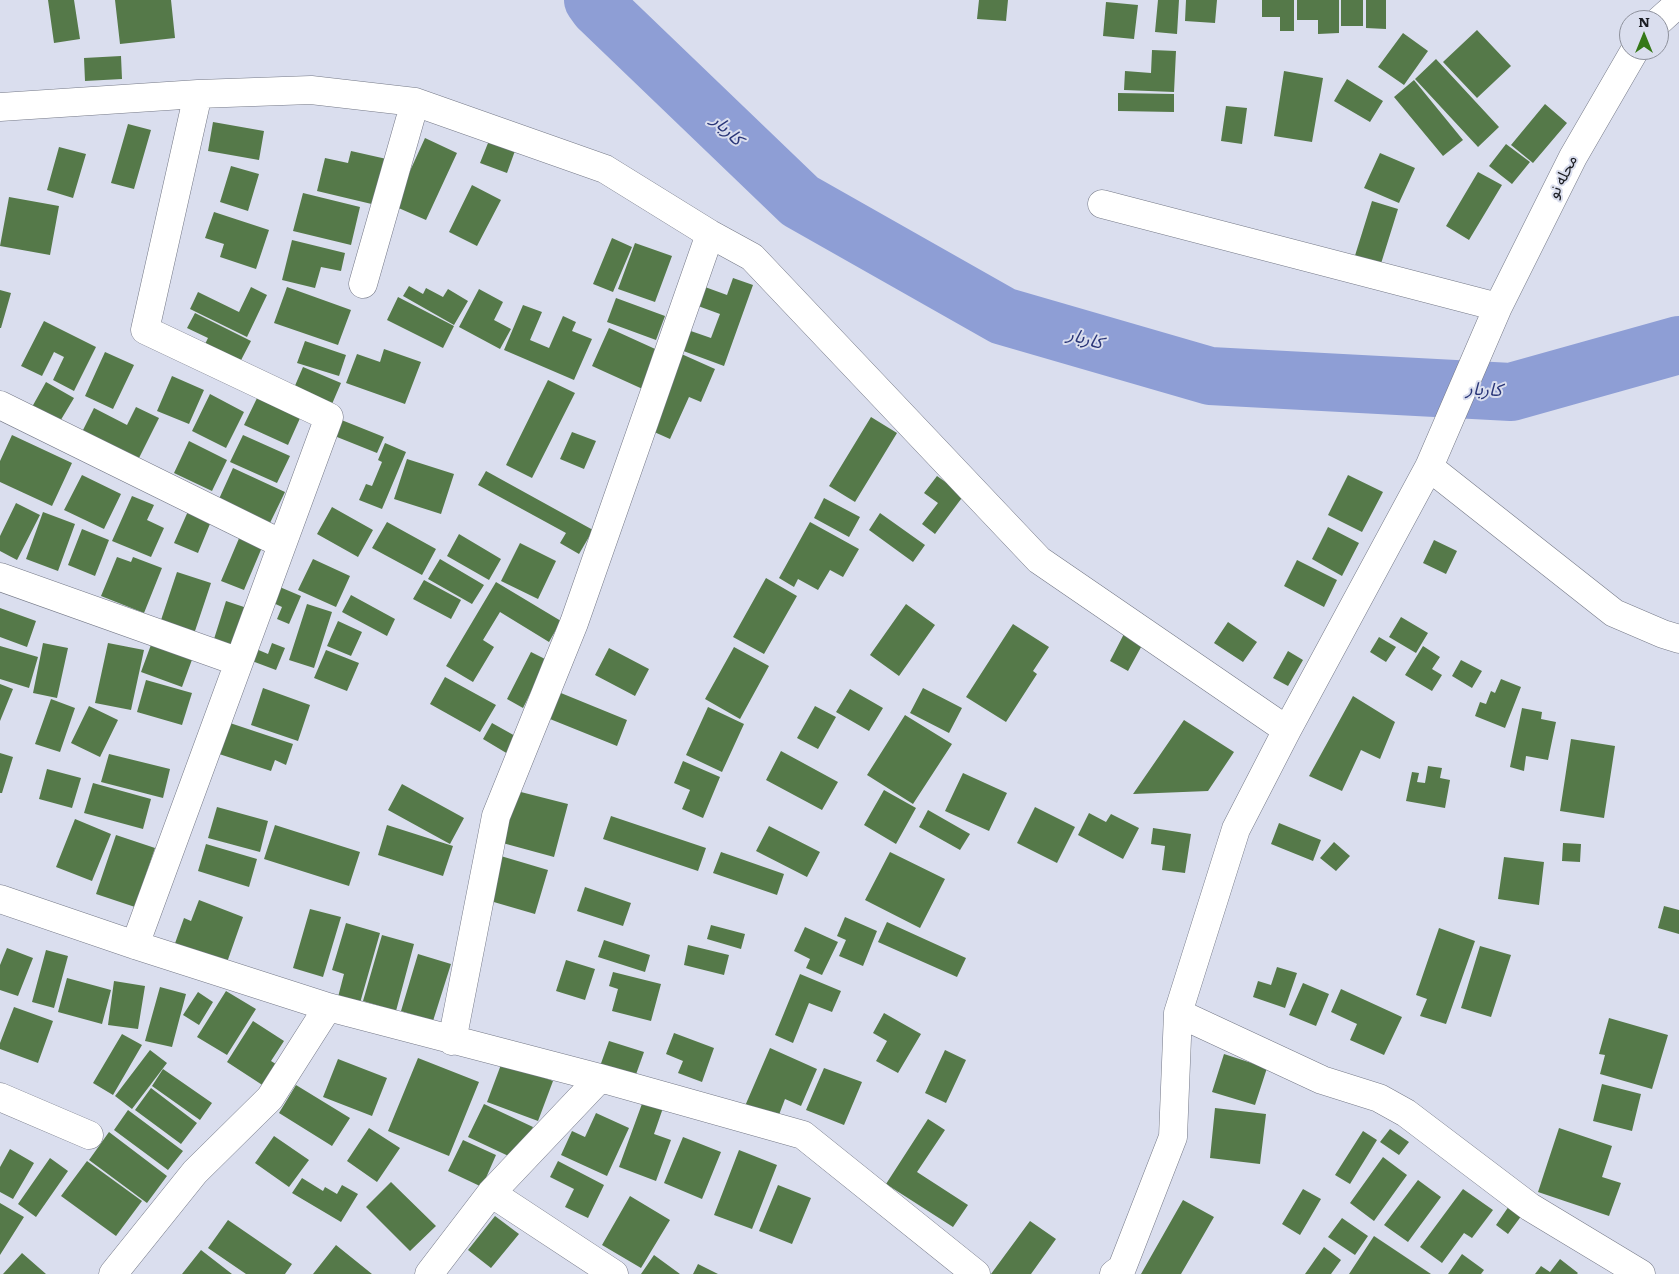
<!DOCTYPE html>
<html>
<head>
<meta charset="utf-8">
<style>
  body { margin:0 }
  #map { position:relative; width:1679px; height:1274px; overflow:hidden; background:#dadeee; font-family:Literata,serif }
  canvas { display:block }
  .north { position:absolute; left:1619px; top:10px; width:50px; height:50px; box-sizing:border-box; background:#dadeee; border:1px solid #8e919c; border-radius:50%; rotate:0deg; font-size:14px; font-weight:700; line-height:20px; text-align:center; color:#1b1d22 }
  .north::after { content:''; display:block; margin:auto; width:18px; height:22px; background:#357818; clip-path:polygon(50% 0,100% 100%,50% 72%,0 100%) }
</style>
</head>
<body>
<div id="map">
<canvas width="1679" height="1274"></canvas>
<div class="north">N</div>
</div>
<script>
const ctx = document.querySelector('canvas').getContext('2d');
ctx.lineJoin = 'round';
const toPath = rows => new Path2D(rows.map(r => 'M' + r).join(''));
function trace(path, color, width, dash) { ctx.strokeStyle = color; ctx.lineWidth = width; ctx.lineCap = dash ? 'butt' : 'round'; ctx.setLineDash(dash || []); ctx.stroke(path); }
function fill(path, color) { ctx.fillStyle = color; ctx.fill(path, 'evenodd'); }
function drawText(font, color, halo, rows, align = 'center') {
  ctx.font = font + ' Literata,"Noto Sans Arabic",serif'; ctx.lineWidth = 4; ctx.setLineDash([]); ctx.textBaseline = 'middle'; ctx.strokeStyle = halo; ctx.fillStyle = color; for (const [text, x, y, turn = 0] of rows) {
    ctx.save(); ctx.translate(x, y); ctx.rotate((+turn || 0) * Math.PI / 180); ctx.textAlign = isNaN(turn) ? turn : align; if (halo) ctx.strokeText(text, 0, 0); ctx.fillText(text, 0, 0); ctx.restore();
  }
}
trace(toPath([
  [593,0,598,7,800,201,1003,316,1210,376,1511,392,1679,345]
]), '#8e9ed5', 58);
fill(toPath([
  [48,0,74,0,80,39,54,43],
  [115,0,171,0,175,38,120,44],
  [979,0,1008,0,1006,21,977,19],
  [1158,0,1179,0,1177,34,1155,32],
  [1186,0,1217,0,1215,23,1185,21],
  [1262,0,1294,0,1294,31,1280,31,1280,17,1262,17],
  [1297,0,1339,0,1339,33,1318,34,1318,20,1297,20],
  [1341,0,1363,0,1363,26,1341,26],
  [1366,0,1386,0,1386,29,1366,28],
  [1106,2,1138,5,1134,39,1103,36],
  [1477,30,1511,66,1477,98,1443,62],
  [1403,33,1428,51,1404,85,1378,67],
  [1152,50,1176,51,1174,92,1124,90,1125,71,1151,73],
  [121,56,122,79,85,81,84,58],
  [1436,59,1499,127,1478,147,1415,79],
  [1284,71,1323,78,1312,142,1274,136],
  [1347,79,1383,101,1370,122,1334,101],
  [1414,80,1463,140,1443,156,1394,97],
  [1118,93,1174,94,1174,112,1118,111],
  [1545,104,1567,123,1533,163,1511,145],
  [1226,106,1247,108,1242,144,1221,141],
  [213,122,264,131,259,160,208,151],
  [128,124,151,130,134,189,111,183],
  [425,138,457,153,426,220,394,206],
  [490,138,516,148,507,173,480,163],
  [1506,144,1530,162,1512,184,1489,166],
  [59,147,86,154,73,198,47,190],
  [351,151,391,160,380,206,317,191,325,158,348,163],
  [1380,153,1415,168,1399,203,1364,188],
  [231,166,259,174,248,211,220,202],
  [1478,172,1502,185,1469,240,1446,226],
  [472,185,501,200,477,246,449,232],
  [303,193,360,207,351,245,293,231],
  [9,197,59,206,50,255,0,246],
  [1372,201,1398,209,1379,270,1353,262],
  [214,212,269,230,256,269,220,257,224,244,205,238],
  [612,238,632,247,613,292,593,284],
  [292,240,345,253,341,271,321,267,315,288,282,280],
  [635,243,672,256,655,302,618,289],
  [733,278,753,285,724,366,678,349,685,329,711,338,720,314,698,306,705,287,727,295],
  [409,286,423,294,426,288,443,297,448,289,468,301,454,325,403,296],
  [251,287,267,295,247,337,190,309,198,292,239,312],
  [287,287,351,310,338,345,274,323],
  [479,289,503,302,494,320,511,329,500,349,459,327],
  [0,290,11,293,1,328,0,328],
  [398,297,454,326,443,348,387,320],
  [616,298,665,316,656,340,607,322],
  [523,305,542,312,530,340,549,348,563,316,576,322,572,331,592,339,574,380,504,350],
  [195,313,251,341,238,366,203,348,208,338,187,328],
  [44,321,96,347,74,391,53,380,64,357,54,352,42,376,21,366],
  [609,328,664,353,647,391,592,366],
  [305,341,346,355,339,376,297,363],
  [384,349,421,362,405,404,346,383,357,354,380,362],
  [105,352,134,365,113,409,85,396],
  [677,352,715,369,701,402,689,397,670,439,643,427],
  [303,367,341,383,329,411,291,395],
  [172,376,204,390,189,424,157,411],
  [548,380,575,393,532,478,506,465],
  [46,382,74,398,59,423,32,407],
  [210,394,244,412,226,448,192,431],
  [258,396,301,416,288,445,244,425],
  [136,407,159,418,138,460,82,432,94,408,127,425],
  [334,417,384,437,377,453,327,433],
  [871,417,897,433,855,502,829,486],
  [572,432,596,441,584,469,560,459],
  [12,435,72,463,52,506,0,482,0,461],
  [243,435,290,456,277,483,230,462],
  [189,441,227,460,212,491,174,473],
  [385,443,406,452,382,509,359,500,366,484,372,486,382,462,378,460],
  [407,459,454,474,441,514,394,499],
  [233,468,285,492,270,523,219,499],
  [486,471,593,530,579,554,560,543,566,533,478,485],
  [82,475,121,494,104,529,64,510],
  [1348,475,1383,492,1362,532,1328,515],
  [937,476,964,495,935,534,922,524,938,503,924,493],
  [132,496,154,505,147,520,164,528,151,557,112,541],
  [824,498,860,517,849,537,814,518],
  [16,503,40,515,17,560,0,551,0,536],
  [332,507,373,530,358,557,317,534],
  [189,509,212,519,198,553,174,543],
  [43,512,75,524,58,571,26,559],
  [880,513,925,545,913,562,869,530],
  [387,522,436,549,422,575,372,548],
  [810,522,859,549,843,577,830,570,818,590,798,579,794,587,779,578],
  [1328,527,1359,543,1342,576,1312,559],
  [82,529,109,540,95,576,68,565],
  [459,534,501,559,489,580,447,556],
  [240,536,263,545,244,590,221,581],
  [1434,540,1457,551,1446,574,1423,563],
  [520,543,556,561,538,599,501,581],
  [117,557,131,562,133,557,162,568,144,613,101,596],
  [313,559,350,576,336,607,298,590],
  [440,559,484,585,472,604,428,579],
  [1297,560,1337,580,1324,607,1284,586],
  [177,572,211,583,193,637,159,626],
  [766,578,797,596,764,654,733,637],
  [424,580,461,600,451,619,413,599],
  [496,582,561,621,549,642,500,612,483,640,494,647,473,682,446,666],
  [275,585,301,596,289,624,277,619,282,607,269,601],
  [351,595,395,619,387,636,342,612],
  [226,601,250,609,238,647,214,639],
  [307,604,332,612,314,668,289,660],
  [906,604,935,625,899,676,870,655],
  [0,608,36,621,27,647,0,637],
  [1401,617,1428,633,1416,653,1389,637],
  [338,621,362,632,351,656,327,646],
  [1228,622,1257,642,1243,662,1214,643],
  [1013,624,1049,647,1033,671,1037,674,1006,722,966,697],
  [1127,628,1146,638,1128,671,1110,661],
  [1379,637,1396,647,1386,662,1370,652],
  [152,642,193,657,182,687,141,672],
  [43,643,68,648,57,698,33,693],
  [108,643,144,650,131,710,95,703],
  [272,643,285,648,276,670,244,658,249,646,268,654],
  [0,646,38,657,29,688,0,679],
  [1423,646,1440,657,1432,669,1442,675,1432,691,1405,675],
  [734,647,769,666,740,719,705,699],
  [609,648,649,669,635,696,595,675],
  [326,650,359,663,347,691,314,678],
  [1288,651,1303,660,1288,686,1273,678],
  [531,652,547,660,523,708,507,699],
  [1461,660,1482,671,1472,688,1452,676],
  [445,677,496,705,480,732,430,704],
  [1501,679,1521,687,1505,728,1475,716,1480,702,1486,704,1491,691,1495,693],
  [146,680,192,693,182,725,137,712],
  [0,684,13,689,0,721],
  [263,688,310,705,298,741,251,725],
  [923,688,962,708,949,733,910,713],
  [850,689,883,708,869,731,836,712],
  [556,691,627,720,617,746,545,717],
  [1353,696,1395,722,1380,759,1361,750,1342,791,1309,776],
  [51,699,75,708,60,752,35,744],
  [89,706,118,720,100,757,71,743],
  [815,706,836,717,818,749,797,738],
  [708,707,744,724,722,772,686,755],
  [1522,708,1542,712,1541,719,1556,722,1548,760,1526,756,1524,771,1510,767],
  [905,715,952,744,913,804,867,775],
  [1184,720,1234,752,1208,791,1133,794],
  [224,721,293,744,286,765,275,760,271,771,213,752],
  [492,723,517,737,508,754,483,739],
  [1571,739,1615,746,1604,818,1560,811],
  [781,751,838,782,822,810,766,780],
  [0,753,13,757,2,793,0,793],
  [109,754,170,769,163,798,101,782],
  [683,761,720,777,703,818,682,809,690,790,674,783],
  [1428,766,1442,768,1440,778,1450,780,1445,808,1406,801,1412,772,1419,773,1417,782,1425,783],
  [47,769,81,778,72,808,39,799],
  [963,773,1007,793,989,831,945,811],
  [93,783,151,799,143,829,84,813],
  [402,784,464,818,450,844,388,810],
  [513,790,568,804,554,857,499,842],
  [884,790,916,808,896,844,864,825],
  [217,807,268,821,260,852,208,838],
  [1035,807,1075,827,1057,863,1017,843],
  [928,810,970,834,960,850,919,827],
  [1089,813,1106,822,1111,814,1139,828,1123,859,1078,835],
  [611,816,706,848,698,871,603,839],
  [75,819,111,834,92,881,56,867],
  [1279,823,1321,840,1313,861,1271,844],
  [275,825,360,852,349,886,264,859],
  [387,825,453,846,443,876,378,855],
  [769,826,820,852,807,877,756,851],
  [1153,828,1191,834,1185,873,1162,870,1165,846,1151,844],
  [116,835,155,848,135,907,96,894],
  [1334,842,1350,856,1336,871,1320,858],
  [1563,843,1581,844,1580,862,1562,861],
  [206,844,257,859,249,887,198,871],
  [721,852,784,874,777,895,713,873],
  [890,852,945,879,920,928,865,900],
  [494,854,548,870,535,914,480,898],
  [1504,857,1544,862,1539,905,1498,899],
  [585,887,631,903,623,926,577,911],
  [199,900,243,917,225,968,173,949,184,918,191,921],
  [1664,906,1679,910,1679,934,1658,928],
  [310,909,341,917,323,977,293,968],
  [845,917,877,931,863,966,839,956,846,940,837,936],
  [887,922,966,958,957,977,878,942],
  [346,923,380,933,360,1003,338,997,344,974,332,970],
  [711,925,745,934,741,949,707,939],
  [805,927,838,942,822,975,806,968,810,959,794,951],
  [1439,928,1475,941,1446,1024,1420,1016,1427,999,1416,995],
  [382,935,414,944,396,1011,363,1001],
  [604,940,650,955,645,972,598,957],
  [688,945,729,955,724,975,684,965],
  [1480,946,1511,955,1491,1017,1461,1008],
  [7,948,33,958,18,996,0,990,0,965],
  [46,950,68,956,54,1008,32,1002],
  [418,954,451,964,433,1021,401,1011],
  [566,960,595,969,585,1000,556,991],
  [1277,967,1297,973,1285,1008,1253,997,1258,981,1271,985],
  [613,972,661,984,651,1021,612,1011,618,989,609,986],
  [800,974,841,991,832,1012,809,1003,793,1043,775,1035],
  [67,978,111,990,102,1024,58,1012],
  [114,981,145,986,138,1029,108,1025],
  [1303,983,1329,994,1316,1026,1289,1015],
  [160,987,186,994,172,1047,145,1041],
  [1341,989,1402,1017,1384,1055,1350,1040,1357,1024,1331,1012],
  [226,991,256,1009,227,1055,197,1037],
  [198,992,213,1002,199,1025,183,1015],
  [14,1007,53,1021,38,1063,0,1049,0,1043],
  [884,1013,921,1034,898,1073,876,1061,887,1041,873,1033],
  [1609,1018,1668,1035,1652,1089,1600,1074,1605,1055,1599,1054],
  [253,1021,284,1041,271,1061,284,1069,270,1090,227,1062],
  [674,1033,714,1048,702,1082,678,1073,683,1061,666,1054],
  [122,1034,142,1045,113,1095,93,1083],
  [609,1041,644,1052,634,1080,599,1069],
  [770,1048,817,1069,801,1106,785,1099,777,1120,745,1106],
  [150,1050,167,1063,132,1109,115,1096],
  [945,1050,966,1060,946,1103,925,1093],
  [1224,1054,1267,1068,1255,1105,1212,1092],
  [418,1058,479,1082,449,1156,388,1131],
  [338,1059,387,1078,372,1116,323,1097],
  [502,1062,553,1081,538,1121,487,1102],
  [824,1068,862,1082,844,1125,806,1110],
  [163,1069,212,1103,200,1120,152,1086],
  [1602,1084,1641,1094,1632,1131,1593,1121],
  [296,1085,350,1118,332,1146,279,1113],
  [151,1088,197,1123,181,1144,135,1110],
  [643,1101,663,1108,654,1134,671,1140,656,1181,619,1167],
  [484,1104,533,1127,517,1160,468,1137],
  [1215,1108,1266,1114,1260,1164,1210,1158],
  [128,1110,183,1151,168,1170,114,1130],
  [596,1113,629,1128,607,1176,561,1155,572,1131,585,1137],
  [928,1119,945,1130,917,1172,968,1205,953,1227,886,1184],
  [369,1128,400,1148,377,1182,347,1161],
  [1559,1128,1612,1146,1602,1177,1621,1183,1609,1216,1538,1192],
  [1390,1129,1409,1142,1399,1155,1380,1142],
  [1363,1131,1377,1140,1350,1184,1335,1175],
  [109,1132,167,1176,147,1203,89,1160],
  [274,1136,309,1160,289,1187,255,1163],
  [683,1137,721,1152,702,1199,664,1183],
  [463,1140,496,1155,482,1187,448,1171],
  [10,1149,34,1163,13,1199,0,1192,0,1167],
  [739,1150,777,1165,752,1229,714,1215],
  [1383,1157,1407,1175,1374,1221,1350,1203],
  [50,1158,68,1171,36,1217,18,1204],
  [87,1161,142,1201,116,1236,61,1196],
  [558,1161,604,1185,588,1218,565,1207,574,1189,550,1177],
  [302,1178,323,1191,325,1187,337,1194,342,1185,358,1194,341,1222,292,1193],
  [1418,1180,1441,1197,1408,1242,1384,1225],
  [391,1182,436,1226,410,1251,366,1207],
  [778,1185,811,1198,792,1244,759,1231],
  [1303,1189,1321,1199,1300,1235,1282,1224],
  [1463,1189,1493,1210,1472,1238,1464,1233,1442,1263,1420,1247],
  [630,1196,670,1220,641,1268,602,1245],
  [1183,1200,1214,1217,1181,1274,1141,1274],
  [0,1203,24,1217,0,1255],
  [1509,1206,1522,1215,1508,1234,1496,1225],
  [495,1216,519,1234,491,1268,468,1250],
  [1342,1218,1368,1236,1355,1255,1328,1237],
  [228,1220,292,1264,285,1274,246,1274,208,1248],
  [1030,1221,1056,1239,1031,1274,991,1274],
  [1374,1236,1431,1274,1349,1274],
  [336,1245,372,1274,313,1274],
  [1324,1247,1341,1260,1331,1274,1305,1274],
  [201,1250,232,1274,182,1274],
  [22,1253,46,1274,3,1274],
  [1462,1254,1484,1270,1481,1274,1448,1274],
  [654,1255,680,1274,641,1274],
  [1560,1259,1578,1273,1577,1274,1535,1274,1541,1266,1550,1272],
  [698,1264,718,1274,693,1274]
]), '#557949');
const minor = toPath([
  [1659,21,1679,3],
  [0,107,198,94,311,90,415,102,605,169,710,234,752,257,1039,560,1287,730],
  [1102,204,1498,307],
  [363,284,415,102],
  [0,405,282,544],
  [1429,467,1614,613,1663,634,1679,639],
  [0,577,239,662],
  [0,899,135,945,328,1007,600,1078,803,1135,976,1274],
  [135,945,329,417,145,330,198,94],
  [1178,1013,1322,1080,1379,1098,1406,1113,1530,1207,1641,1274],
  [452,1041,496,816,574,623,710,234],
  [0,1097,89,1135],
  [491,1193,614,1274],
  [113,1274,195,1172,270,1098,328,1007],
  [429,1274,491,1193,600,1078],
  [1114,1274,1122,1268,1173,1137,1178,1013,1236,829,1287,730,1429,467,1498,307,1573,157,1635,50]
]);
trace(minor, '#757987', 29);
trace(minor, '#fff', 28);
drawText('16px', '#1b1d22', '#dadeee', [
  ["محله نو",1563,177,-63]
]);
drawText('italic 18px', '#2a3678', '#dadeee', [
  ["کاربار",727,130,44],
  ["کاربار",1085,339,16],
  ["کاربار",1484,390,3]
]);
</script>
</body>
</html>
